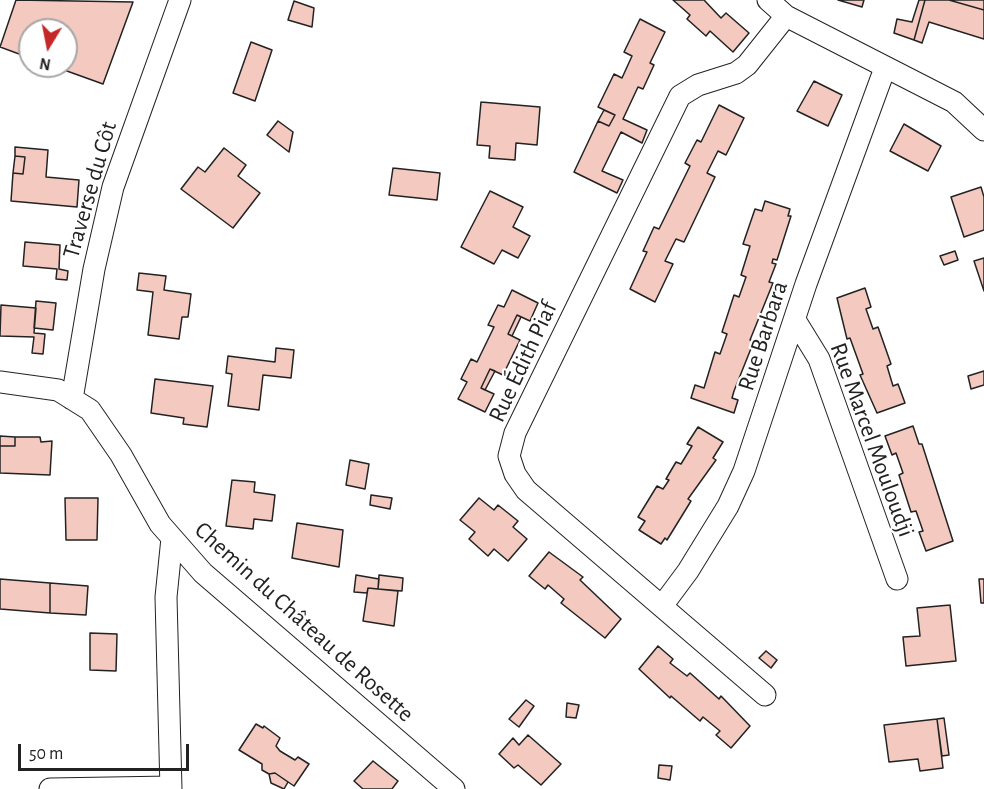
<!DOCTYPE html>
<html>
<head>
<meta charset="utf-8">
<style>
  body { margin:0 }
  #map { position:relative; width:984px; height:789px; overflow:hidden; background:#fff; font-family:"Alegreya Sans",sans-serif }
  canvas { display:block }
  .north { position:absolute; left:18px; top:18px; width:60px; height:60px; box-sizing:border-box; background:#fff; border:2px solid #a7a7a7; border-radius:50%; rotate:190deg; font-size:16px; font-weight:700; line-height:24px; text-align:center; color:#222 }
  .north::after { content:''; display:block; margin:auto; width:21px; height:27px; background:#c62828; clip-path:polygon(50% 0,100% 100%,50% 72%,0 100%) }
  .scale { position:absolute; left:18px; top:744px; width:171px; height:27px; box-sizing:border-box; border:3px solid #222; border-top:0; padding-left:8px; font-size:18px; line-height:21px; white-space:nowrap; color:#222; -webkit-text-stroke:4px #fff; paint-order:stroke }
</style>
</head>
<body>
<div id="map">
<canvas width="984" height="789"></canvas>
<div class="north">N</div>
<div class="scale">50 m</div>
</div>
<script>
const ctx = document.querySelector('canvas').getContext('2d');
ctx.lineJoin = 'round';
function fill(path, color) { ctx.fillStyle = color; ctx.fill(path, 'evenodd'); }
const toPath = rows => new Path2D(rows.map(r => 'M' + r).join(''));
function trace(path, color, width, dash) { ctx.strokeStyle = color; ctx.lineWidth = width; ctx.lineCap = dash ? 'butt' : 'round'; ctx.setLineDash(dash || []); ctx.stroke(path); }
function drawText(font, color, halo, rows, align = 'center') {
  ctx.font = font + ' "Alegreya Sans",sans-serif'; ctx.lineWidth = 4.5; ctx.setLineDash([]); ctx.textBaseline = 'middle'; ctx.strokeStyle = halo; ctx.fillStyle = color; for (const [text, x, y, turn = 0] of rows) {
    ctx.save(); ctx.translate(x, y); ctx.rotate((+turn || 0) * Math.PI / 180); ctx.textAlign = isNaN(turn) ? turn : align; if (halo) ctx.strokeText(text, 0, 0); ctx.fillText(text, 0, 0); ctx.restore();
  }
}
const building = toPath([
  [16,0,133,2,103,84,53,66,66,66,66,30,30,30,30,58,0,47,16,0],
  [673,0,704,0,721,18,726,13,749,33,733,52,710,31,706,36,687,19,690,15,673,0],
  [838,0,864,0,862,7,838,0],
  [919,0,925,0,914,40,894,33,897,19,912,22,919,0],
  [925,0,949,0,984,10,984,39,929,22,922,43,914,40,925,0],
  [949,0,984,0,984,10,949,0],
  [294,1,314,8,312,27,288,20,294,1],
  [640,19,665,32,650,63,654,65,643,89,638,87,623,119,647,130,642,143,621,132,602,171,623,180,617,193,574,172,598,121,609,126,615,115,598,107,614,74,622,78,632,56,624,52,640,19],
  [251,42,272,50,255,101,233,93,251,42],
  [814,81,842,95,828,126,797,111,814,81],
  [481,102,540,107,537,145,516,143,515,160,489,158,490,146,477,145,481,102],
  [719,105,744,118,726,155,718,151,707,173,715,177,684,242,676,239,665,261,673,264,655,302,630,289,647,252,643,251,654,227,659,229,690,166,685,163,697,140,701,142,719,105],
  [604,110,615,115,609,126,598,121,604,110],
  [278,121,293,132,289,152,267,135,278,121],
  [904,124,941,146,928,171,890,151,904,124],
  [15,147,48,150,46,177,79,180,77,207,11,201,13,173,23,174,25,157,15,156,15,147],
  [224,148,246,165,238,176,260,193,233,228,181,189,198,167,205,172,224,148],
  [15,156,25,157,23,174,13,173,15,156],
  [393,168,440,173,437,200,389,195,393,168],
  [981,187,984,197,984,230,964,237,951,197,981,187],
  [490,191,523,207,513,227,530,236,518,258,502,250,494,264,461,247,490,191],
  [765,201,790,209,788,216,791,216,777,260,773,259,772,263,776,264,769,282,773,283,750,340,754,341,734,391,732,398,738,400,734,413,691,398,695,385,704,388,715,352,720,354,727,334,722,332,734,295,739,297,746,277,741,275,750,246,743,244,755,209,762,211,765,201],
  [25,242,60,245,59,269,68,271,67,280,56,279,57,269,23,266,25,242],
  [955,251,958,260,944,265,940,256,955,251],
  [984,258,984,291,974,261,984,258],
  [139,273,166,276,164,290,191,294,188,317,182,317,179,339,148,335,153,292,137,290,139,273],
  [865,288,871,307,866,309,873,329,878,327,891,364,887,366,893,386,898,384,905,403,877,413,860,375,863,374,850,338,847,339,837,298,865,288],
  [512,290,538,303,530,321,517,315,508,334,520,340,503,375,490,369,481,388,494,394,485,412,458,399,467,382,461,379,471,359,477,362,494,327,488,325,498,305,504,307,512,290],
  [36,301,56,303,53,330,34,328,36,301],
  [1,305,36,308,34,333,45,334,43,354,32,353,34,337,0,336,1,305],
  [517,315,521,317,512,336,508,334,517,315],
  [276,348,294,350,291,378,263,375,259,410,228,406,232,374,226,373,228,356,275,362,276,348],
  [490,369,495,371,485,390,481,388,490,369],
  [984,371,984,385,971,389,968,376,984,371],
  [155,379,213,386,207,427,183,424,184,418,151,413,155,379],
  [913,426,919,444,922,444,953,541,926,551,919,532,923,531,916,511,911,512,899,475,903,473,896,453,892,455,885,436,913,426],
  [698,427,723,442,713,458,716,460,688,499,691,501,667,540,665,538,661,544,639,530,645,521,638,517,657,486,663,489,669,480,666,479,676,462,681,464,692,446,687,444,698,427],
  [0,436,15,437,15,446,0,446,0,436],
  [15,437,40,437,41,442,52,441,50,475,0,473,0,446,15,446,15,437],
  [350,460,369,464,365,489,346,485,350,460],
  [232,480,255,482,254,492,275,495,272,521,254,519,253,529,226,526,232,480],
  [371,495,392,498,390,509,370,505,371,495],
  [65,498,98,498,97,540,66,540,65,498],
  [479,498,494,510,498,505,518,521,513,527,527,539,508,561,494,549,488,556,469,539,475,532,460,520,479,498],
  [297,523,343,530,339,567,292,558,297,523],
  [549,552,583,577,580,580,621,619,605,638,561,603,564,599,548,585,545,589,529,576,549,552],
  [356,575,379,579,378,589,368,588,367,593,354,592,356,575],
  [379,575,403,578,402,591,378,589,379,575],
  [0,579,50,583,50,613,0,609,0,579],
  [979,579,984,579,984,603,981,603,979,579],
  [50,583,88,586,86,615,50,613,50,583],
  [368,588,398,591,394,626,363,621,368,588],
  [950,605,956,661,906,666,903,637,920,636,917,608,950,605],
  [90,633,117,634,116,671,90,670,90,633],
  [658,646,673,659,670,663,687,676,690,673,719,699,721,696,750,726,731,748,716,735,720,731,703,717,700,721,671,696,670,698,639,669,658,646],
  [766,651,777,660,771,668,759,658,766,651],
  [526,700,534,706,519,727,509,719,526,700],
  [567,703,579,705,576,718,566,717,567,703],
  [944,718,949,755,942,756,937,719,944,718],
  [937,719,943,768,920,771,918,759,889,762,884,725,937,719],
  [256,724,263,728,264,726,280,738,276,746,280,751,295,760,298,757,309,764,294,786,275,773,269,774,262,770,262,764,239,750,256,724],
  [528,735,561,764,541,785,518,765,514,768,499,754,513,738,519,745,528,735],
  [373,761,398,781,392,789,363,789,354,781,373,761],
  [659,765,672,766,670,780,658,778,659,765],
  [275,773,288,782,284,789,271,783,269,774,275,773]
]);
fill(building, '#f3c9c0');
trace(building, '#222', 1.5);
const street = toPath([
  [768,0,786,16,954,102,984,130],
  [795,320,819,359,897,579],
  [0,382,58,390,90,410,121,455,160,524,203,573,454,789],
  [72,399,94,269,113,187,180,0],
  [662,606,688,571,728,506,744,471,806,284,885,68],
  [765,695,526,490,515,474,509,456,515,433,680,96,698,85,736,73,747,65,786,16],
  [50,789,170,787],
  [171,789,166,597,172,538]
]);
trace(street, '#222', 23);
trace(street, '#fff', 21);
drawText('24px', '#222', '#fff', [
  ["Traverse du Côt",90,190,-74],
  ["Rue Barbara",763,336,-72],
  ["Rue Édith Piaf",523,362,-65],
  ["Rue Marcel Mouloudji",872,440,70],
  ["Chemin du Château de Rosette",304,622,42]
]);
</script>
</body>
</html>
